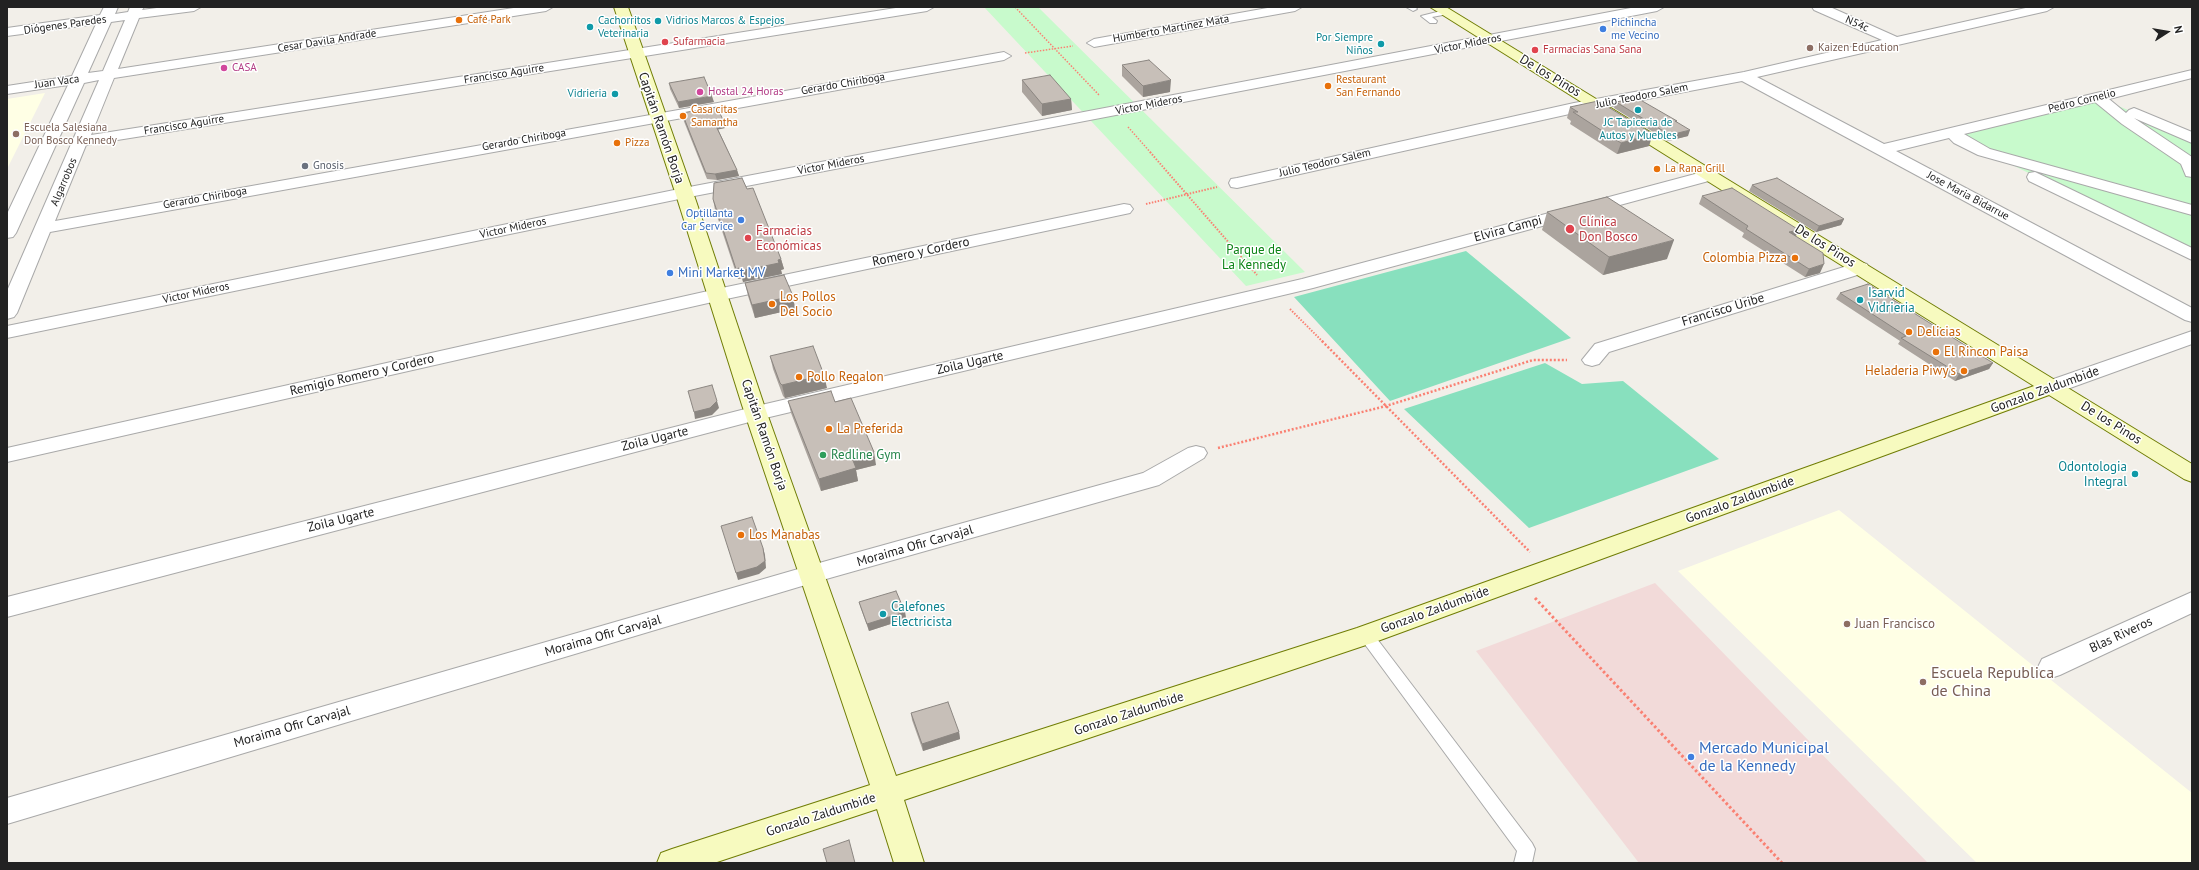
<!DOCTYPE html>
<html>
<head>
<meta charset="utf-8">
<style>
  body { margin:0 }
  #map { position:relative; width:2199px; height:870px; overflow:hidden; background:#f2efe9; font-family:"PT Sans",sans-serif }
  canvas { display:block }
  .frame { position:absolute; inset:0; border:8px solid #222; pointer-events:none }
  .north { position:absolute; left:2147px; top:12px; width:40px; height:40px; -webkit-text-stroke:3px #fff; paint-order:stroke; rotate:78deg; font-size:11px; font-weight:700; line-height:16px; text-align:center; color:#222 }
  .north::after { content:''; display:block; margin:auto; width:14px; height:18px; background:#222; clip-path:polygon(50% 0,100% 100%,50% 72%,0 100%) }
</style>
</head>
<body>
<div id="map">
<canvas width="2199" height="870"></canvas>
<div class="frame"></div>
<div class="north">N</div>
</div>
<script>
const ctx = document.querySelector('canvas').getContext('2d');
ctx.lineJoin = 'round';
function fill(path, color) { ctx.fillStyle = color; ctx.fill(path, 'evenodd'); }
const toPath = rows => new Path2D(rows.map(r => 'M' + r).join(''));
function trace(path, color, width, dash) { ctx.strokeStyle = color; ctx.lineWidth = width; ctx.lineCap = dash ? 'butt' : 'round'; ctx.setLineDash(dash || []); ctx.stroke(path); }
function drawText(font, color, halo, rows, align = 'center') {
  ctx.font = font + ' "PT Sans",sans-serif'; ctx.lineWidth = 3; ctx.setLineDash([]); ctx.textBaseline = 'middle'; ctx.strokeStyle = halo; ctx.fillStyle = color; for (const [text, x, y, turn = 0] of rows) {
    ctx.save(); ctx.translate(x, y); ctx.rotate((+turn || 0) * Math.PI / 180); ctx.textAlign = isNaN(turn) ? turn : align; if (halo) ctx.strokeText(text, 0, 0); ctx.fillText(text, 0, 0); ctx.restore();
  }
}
fill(toPath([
  [1655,583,1928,863,1639,863,1476,651]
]), '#f2dad9');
fill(toPath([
  [45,93,7,169,7,99],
  [1839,510,2192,793,2192,863,1977,863,1678,571]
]), '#ffffe5');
fill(toPath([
  [984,7,1038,7,1305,272,1246,286],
  [2098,97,2192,138,2192,254,1968,143,1959,131]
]), '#c8facc');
fill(toPath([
  [1466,251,1571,338,1390,401,1294,297],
  [1545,363,1582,384,1623,381,1719,459,1529,528,1404,409]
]), '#88e0be');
const lane = toPath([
  [1406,7,1415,7,1417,9,1413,11,1406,7],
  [1445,10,1448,10,1448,14,1432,17,1437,21,1436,23,1430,23,1421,16,1445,10],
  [1366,629,1371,631,1532,843,1535,849,1532,863,1514,863,1517,851,1361,639,1358,635,1361,631,1366,629]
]);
const street = toPath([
  [104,7,118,7,115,14,128,12,130,7,144,7,142,10,164,7,201,7,194,11,139,18,118,69,520,7,553,7,546,11,114,78,91,135,902,7,934,7,927,11,86,145,55,221,1004,52,1011,56,1004,60,50,232,17,313,14,317,7,319,7,291,99,80,84,83,16,233,13,237,7,238,7,214,68,85,7,94,7,86,72,76,96,24,7,36,7,28,100,15,104,7],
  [125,20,103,71,88,73,111,22,125,20],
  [1273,7,1302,7,1295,11,1094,47,1087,43,1094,39,1273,7],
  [1636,7,1664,7,1657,11,684,198,7,338,7,326,684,188,1636,7],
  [1812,7,1830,7,1897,37,2030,7,2054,7,2047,11,1757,77,1884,144,2192,70,2192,78,2109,99,2126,113,2129,110,2134,108,2139,110,2192,132,2192,143,2134,118,2192,157,2192,177,2186,176,2181,164,2122,124,2095,102,1964,134,1990,149,2192,205,2192,215,1978,155,1954,143,1949,138,1896,151,2192,308,2192,322,2185,320,1742,81,1574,113,1237,188,1231,187,1229,183,1231,179,1237,178,1574,103,1744,72,1882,40,1814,10,1812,7],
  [1710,170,1716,171,1718,175,1716,179,1313,288,757,420,7,617,7,597,757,406,1302,279,1710,170],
  [2035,172,2192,248,2192,260,2029,181,2027,177,2029,173,2035,172],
  [1124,204,1130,205,1133,209,1130,213,717,301,7,462,7,448,717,289,1124,204],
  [1860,262,1867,264,1869,268,1867,272,1609,352,1599,364,1592,366,1585,364,1582,360,1595,344,1860,262],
  [2192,331,2192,344,2059,392,2052,394,2045,392,2041,387,2045,382,2192,331],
  [1196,446,1204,448,1207,453,1204,458,1159,485,812,583,7,824,7,798,812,565,1143,473,1188,448,1196,446],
  [2192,592,2192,613,2060,675,2051,678,2042,675,2038,667,2042,659,2192,592]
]);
const secondary = toPath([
  [614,7,628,7,696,201,764,405,896,776,1357,628,2034,386,1430,7,1446,7,2192,464,2192,482,2184,479,2049,395,1375,642,904,800,924,863,894,863,877,809,714,863,657,863,661,853,672,849,870,785,742,405,678,201,614,7]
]);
trace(lane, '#a9a9a9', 2);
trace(street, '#a9a9a9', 2);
trace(secondary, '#707d05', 2);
trace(toPath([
  [1015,7,1099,95],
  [1025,53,1073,46],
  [1128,127,1151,153]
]), '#fa8072', 1.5, [1.5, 1.5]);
trace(toPath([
  [1150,152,1257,275],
  [1146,204,1217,187],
  [1290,309,1323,342]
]), '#fa8072', 2, [1.5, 1.5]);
trace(toPath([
  [1322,341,1530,552],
  [1218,448,1386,406,1533,360,1567,360]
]), '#fa8072', 2.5, [2, 2]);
trace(toPath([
  [1535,598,1782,863]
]), '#fa8072', 3, [2.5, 2.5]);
fill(lane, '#fff');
fill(street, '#fff');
fill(secondary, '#f7fabf');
fill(toPath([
  [1122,65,1170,92,1143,97,1122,76],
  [1022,80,1071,99,1072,110,1042,116,1022,92],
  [669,83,714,102,679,108,670,89],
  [1616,102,1677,121,1677,122,1688,136,1668,141,1614,108],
  [1570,107,1649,146,1617,154,1570,124,1571,121,1567,118],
  [682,113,725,128,718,129,737,170,739,176,717,180,707,179,683,119],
  [1752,185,1844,219,1841,225,1816,232,1749,191],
  [1702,196,1796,237,1820,273,1805,277,1742,237,1744,233,1699,204],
  [713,199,781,259,784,269,781,270,782,274,743,282,742,278,738,279,715,210],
  [1547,212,1667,259,1603,275,1542,230],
  [745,283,793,296,795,309,755,318,748,296],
  [1840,293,1993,363,1989,369,1955,381,1898,344,1900,341,1836,299],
  [770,356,827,388,785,398,783,396,773,369],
  [788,401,835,402,876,465,856,470,858,481,821,491,791,413],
  [859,602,905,612,906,619,869,631,861,609],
  [911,713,959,732,960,739,923,751,912,720]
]), '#aba49e');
fill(toPath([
  [1171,80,1170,92,1143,97,1143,86],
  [712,96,714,102,679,108,678,102],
  [1071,99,1072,110,1042,116,1042,104],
  [724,122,725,128,716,130,715,124],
  [1690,130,1688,136,1668,141,1670,135],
  [1653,134,1649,146,1617,154,1621,143],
  [737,170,739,176,717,180,715,174],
  [1844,219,1841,225,1816,232,1819,226],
  [1799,230,1795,238,1789,232],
  [1674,240,1667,259,1603,275,1609,257],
  [781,259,784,269,781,270,782,274,743,282,741,271],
  [1824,264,1820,273,1805,277,1809,269],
  [739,268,742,278,738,279,736,269],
  [793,296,795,309,755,318,752,305],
  [1993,363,1989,369,1955,381,1959,374],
  [824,375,827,388,785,398,782,385],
  [717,401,719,408,712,415,695,419,694,412],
  [874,452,876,465,856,470,858,481,821,491,819,479,852,458],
  [763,548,765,555,766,568,759,574,738,580,736,573],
  [905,612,906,619,869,631,867,624],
  [959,732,960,739,923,751,922,744]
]), '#8b8681');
const building = toPath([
  [1149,60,1171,80,1143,86,1122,65,1149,60],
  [1050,75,1071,99,1042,104,1022,80,1050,75],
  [704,77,712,96,678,102,669,83,704,77],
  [1637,98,1677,121,1675,121,1690,130,1670,135,1616,102,1637,98],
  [1598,101,1653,134,1621,143,1573,112,1578,112,1570,107,1598,101],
  [717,107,724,122,715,124,737,170,715,174,706,173,682,113,717,107],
  [742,178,747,189,753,188,781,259,778,260,779,263,741,271,739,268,736,269,713,199,714,183,742,178],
  [1777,178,1844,219,1819,226,1752,185,1777,178],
  [1732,188,1799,230,1789,232,1823,253,1824,264,1809,269,1746,229,1748,226,1702,196,1732,188],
  [1607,197,1674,240,1609,257,1547,212,1607,197],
  [784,275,793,296,752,305,745,283,784,275],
  [1868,284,1993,363,1959,374,1901,338,1906,336,1840,293,1868,284],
  [813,346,824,375,782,385,780,383,770,356,813,346],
  [712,385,717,401,710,408,694,412,688,391,712,385],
  [831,391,835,402,851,398,874,452,852,458,856,468,819,479,788,401,831,391],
  [752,517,763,548,765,561,757,567,736,573,721,526,752,517],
  [896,591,905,612,867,624,859,602,896,591],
  [948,702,959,732,922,744,911,713,948,702],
  [849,840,855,863,827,863,823,849,849,840]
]);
fill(building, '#c7bfb8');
trace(building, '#8b8681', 1);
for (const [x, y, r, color] of [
  [459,20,4,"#e8710a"],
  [658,21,4,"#0f9aa8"],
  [590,27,4,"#0f9aa8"],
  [1603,29,4,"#3f7fe0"],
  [665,42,4,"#e0444e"],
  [1381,44,4,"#0f9aa8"],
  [1810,48,4,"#8d6e63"],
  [1535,50,4,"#e0444e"],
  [224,68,4,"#d1479c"],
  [1328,86,4,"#e8710a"],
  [700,92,4,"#d1479c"],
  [615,94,4,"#0f9aa8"],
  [1638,110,4,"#0f9aa8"],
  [683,116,4,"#e8710a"],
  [16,134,4,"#8d6e63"],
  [617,143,4,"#e8710a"],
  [305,166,4,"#6b7280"],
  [1657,169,4,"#e8710a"],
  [741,220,4,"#3f7fe0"],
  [1570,229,5,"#e0444e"],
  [748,238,4,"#e0444e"],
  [1795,258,4,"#e8710a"],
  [670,273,4,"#3f7fe0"],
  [1860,300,4,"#0f9aa8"],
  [772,304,4,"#e8710a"],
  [1909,332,4,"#e8710a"],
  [1936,352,4,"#e8710a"],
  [1964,371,4,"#e8710a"],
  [799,377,4,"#e8710a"],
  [829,429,4,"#e8710a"],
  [823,455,4,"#2e9e5b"],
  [2135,474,4,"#0f9aa8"],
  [741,535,4,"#e8710a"],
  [883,614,4,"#0f9aa8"],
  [1847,624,4,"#8d6e63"],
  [1923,682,4,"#8d6e63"],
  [1691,757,4,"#3f7fe0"]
]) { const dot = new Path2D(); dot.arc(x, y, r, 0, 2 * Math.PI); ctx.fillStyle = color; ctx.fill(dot); trace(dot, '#fff', 1.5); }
drawText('11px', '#c56008', '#fff', [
  ["Café Park",467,20],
  ["Restaurant",1336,80],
  ["San Fernando",1336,93],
  ["Casa citas",691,110],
  ["Samantha",691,123],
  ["Pizza",625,143],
  ["La Rana Grill",1665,169]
], 'left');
drawText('11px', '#0d838f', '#fff', [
  ["Cachorritos",598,21],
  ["Veterinaria",598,34],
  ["Vidrios Marcos & Espejos",666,21],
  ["Por Siempre",1373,38,"right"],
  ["Niños",1373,51,"right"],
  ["Vidrieria",607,94,"right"],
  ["JC Tapiceria de",1638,123,"center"],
  ["Autos y Muebles",1638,136,"center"]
], 'left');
drawText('11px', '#366cbe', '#fff', [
  ["Pichincha",1611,23],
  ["me Vecino",1611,36],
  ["Optillanta",733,214,"right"],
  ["Car Service",733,227,"right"]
], 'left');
drawText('11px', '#222', '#fff', [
  ["N54c",1857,24,24],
  ["Diógenes Paredes",65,25,-8],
  ["Humberto Martinez Mata",1171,29,-10],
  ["Cesar Davila Andrade",327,41,-9],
  ["Victor Mideros",1468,44,-11],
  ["Francisco Aguirre",504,74,-9],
  ["Juan Vaca",57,82,-8],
  ["Gerardo Chiriboga",843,84,-10],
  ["Julio Teodoro Salem",1642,96,-11],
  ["Pedro Cornelio",2082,101,-14],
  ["Victor Mideros",1149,105,-11],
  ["Francisco Aguirre",184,125,-9],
  ["Gerardo Chiriboga",524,140,-10],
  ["Julio Teodoro Salem",1325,163,-13],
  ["Victor Mideros",831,165,-11],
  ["Algarrobos",64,182,-67],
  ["Jose Maria Bidarrue",1968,196,28],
  ["Gerardo Chiriboga",205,198,-10],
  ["Victor Mideros",513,228,-12],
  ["Victor Mideros",196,293,-12]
]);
drawText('11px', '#be3a42', '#fff', [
  ["Sufarmacia",673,42],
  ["Farmacias Sana Sana",1543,50]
], 'left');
drawText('11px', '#785e54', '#fff', [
  ["Kaizen Education",1818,48],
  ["Escuela Salesiana",24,128],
  ["Don Bosco Kennedy",24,141]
], 'left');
drawText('11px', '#b23c85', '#fff', [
  ["CASA",232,68],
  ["Hostal 24 Horas",708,92]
], 'left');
drawText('11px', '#5b616d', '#fff', [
  ["Gnosis",313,166]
], 'left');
drawText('13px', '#222', '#fff', [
  ["De los Pinos",1550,76,31],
  ["Capitán Ramón Borja",661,128,71],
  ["Elvira Campi",1508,229,-15],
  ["De los Pinos",1825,246,32],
  ["Romero y Cordero",921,252,-12],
  ["Francisco Uribe",1723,310,-17],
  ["Zoila Ugarte",970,363,-13],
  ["Remigio Romero y Cordero",362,375,-13],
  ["Gonzalo Zaldumbide",2045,390,-20],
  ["De los Pinos",2111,423,32],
  ["Capitán Ramón Borja",764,435,71],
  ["Zoila Ugarte",655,439,-14],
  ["Gonzalo Zaldumbide",1740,500,-20],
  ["Zoila Ugarte",341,520,-14],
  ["Moraima Ofir Carvajal",915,546,-16],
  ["Gonzalo Zaldumbide",1435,610,-20],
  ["Blas Riveros",2121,635,-25],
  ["Moraima Ofir Carvajal",603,636,-16],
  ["Gonzalo Zaldumbide",1129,714,-18],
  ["Moraima Ofir Carvajal",292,727,-16],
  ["Gonzalo Zaldumbide",821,815,-18]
]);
drawText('13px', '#be3a42', '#fff', [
  ["Clínica",1579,222],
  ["Don Bosco",1579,237],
  ["Farmacias",756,231],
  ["Económicas",756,246]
], 'left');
drawText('13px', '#0c8416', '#fff', [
  ["Parque de",1254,250],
  ["La Kennedy",1254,265]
]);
drawText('13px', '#c56008', '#fff', [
  ["Colombia Pizza",1787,258,"right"],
  ["Los Pollos",780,297],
  ["Del Socio",780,312],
  ["Delicias",1917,332],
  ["El Rincon Paisa",1944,352],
  ["Heladeria Piwy's",1956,371,"right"],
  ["Pollo Regalon",807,377],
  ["La Preferida",837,429],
  ["Los Manabas",749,535]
], 'left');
drawText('13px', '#366cbe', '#fff', [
  ["Mini Market MV",678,273]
], 'left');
drawText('13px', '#0d838f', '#fff', [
  ["Isarvid",1868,293],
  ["Vidrieria",1868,308],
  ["Odontologia",2127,467,"right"],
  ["Integral",2127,482,"right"],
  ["Calefones",891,607],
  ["Electricista",891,622]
], 'left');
drawText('13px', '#27864d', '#fff', [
  ["Redline Gym",831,455]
], 'left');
drawText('13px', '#785e54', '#fff', [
  ["Juan Francisco",1855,624]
], 'left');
drawText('16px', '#785e54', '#fff', [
  ["Escuela Republica",1931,673],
  ["de China",1931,691]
], 'left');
drawText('16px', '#366cbe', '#fff', [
  ["Mercado Municipal",1699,748],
  ["de la Kennedy",1699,766]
], 'left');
</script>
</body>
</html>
